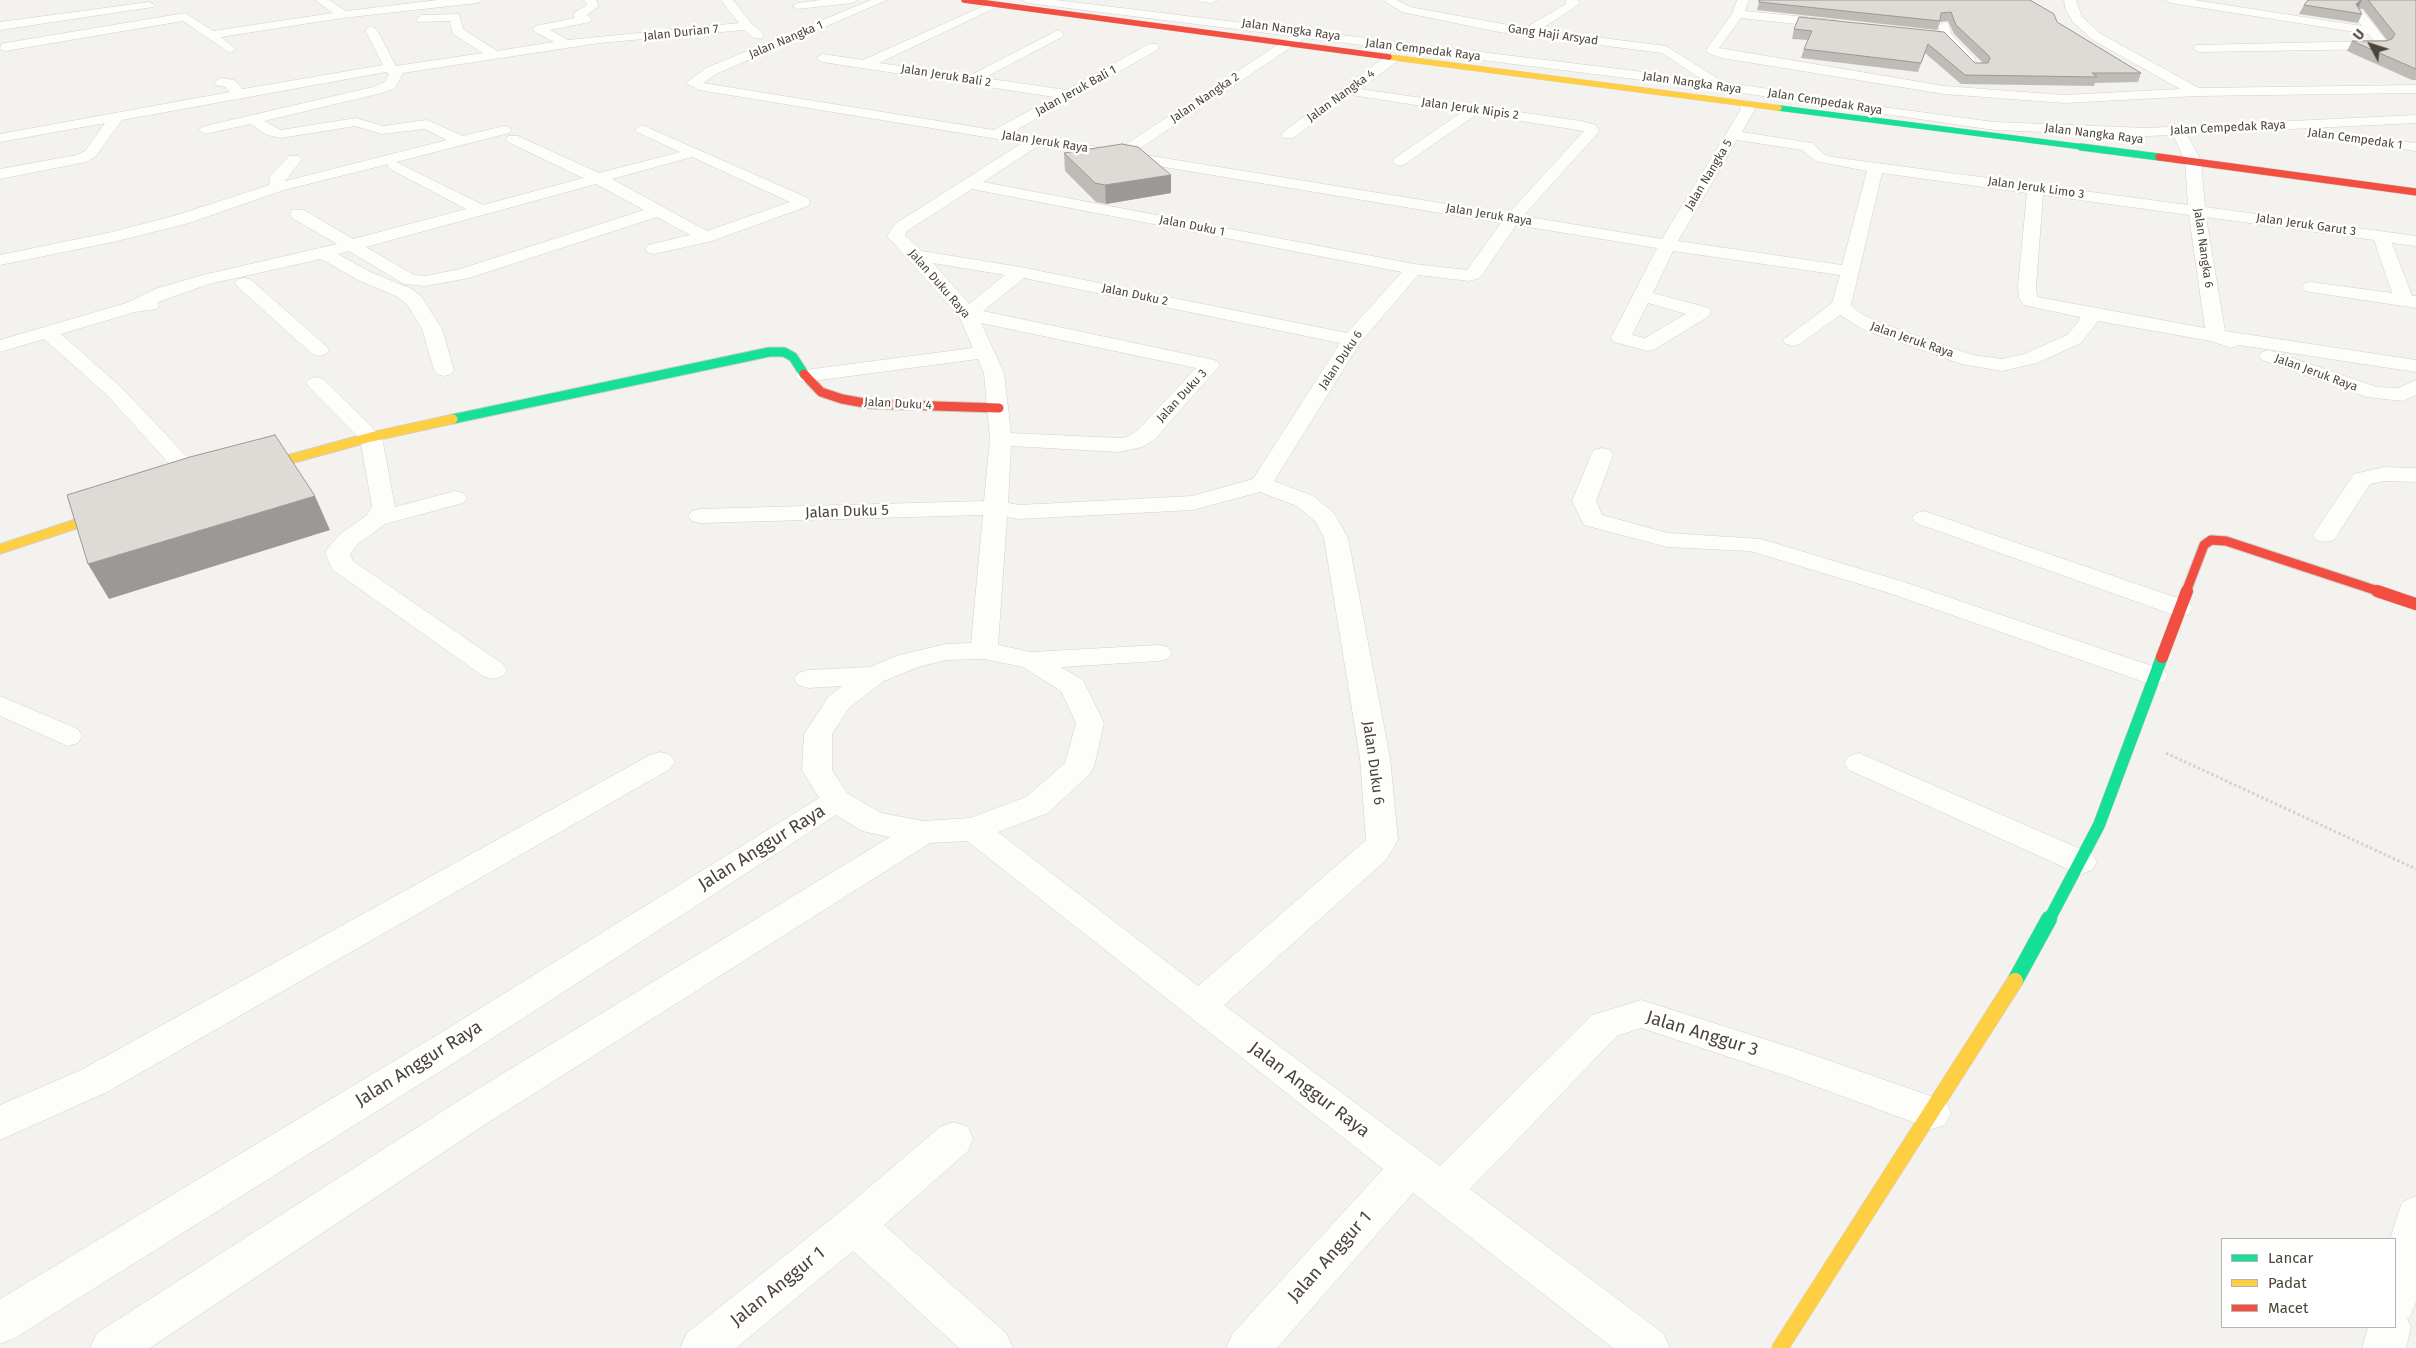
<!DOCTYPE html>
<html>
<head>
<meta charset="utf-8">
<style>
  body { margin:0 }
  #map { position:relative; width:2416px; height:1348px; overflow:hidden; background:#f4f2ee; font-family:"Fira Sans",sans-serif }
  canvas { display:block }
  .legend { position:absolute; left:2221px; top:1238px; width:175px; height:90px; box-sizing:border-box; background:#fff; border:1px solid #b7b4b0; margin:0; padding:6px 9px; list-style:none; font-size:15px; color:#4b4439 }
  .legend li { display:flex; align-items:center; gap:10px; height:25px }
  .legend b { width:25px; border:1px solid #b7b4b0 }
  .north { position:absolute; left:2346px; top:20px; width:50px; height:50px; -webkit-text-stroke:4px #fff; paint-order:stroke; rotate:310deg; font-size:14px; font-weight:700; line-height:20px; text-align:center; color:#4b4439 }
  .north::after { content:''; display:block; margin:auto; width:18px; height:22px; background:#4b4439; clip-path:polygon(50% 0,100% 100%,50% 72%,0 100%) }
</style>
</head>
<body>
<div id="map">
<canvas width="2416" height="1348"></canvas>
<ul class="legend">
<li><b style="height:6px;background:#16e098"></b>Lancar</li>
<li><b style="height:6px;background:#ffcf43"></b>Padat</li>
<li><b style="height:6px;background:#f24e42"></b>Macet</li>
</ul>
<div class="north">U</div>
</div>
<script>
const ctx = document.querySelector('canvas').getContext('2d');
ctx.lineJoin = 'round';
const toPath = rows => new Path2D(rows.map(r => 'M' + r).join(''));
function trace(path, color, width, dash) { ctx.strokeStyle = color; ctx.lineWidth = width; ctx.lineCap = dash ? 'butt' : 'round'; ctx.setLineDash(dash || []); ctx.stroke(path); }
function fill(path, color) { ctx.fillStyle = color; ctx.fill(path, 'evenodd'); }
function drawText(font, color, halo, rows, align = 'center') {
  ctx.font = font + ' "Fira Sans",sans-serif'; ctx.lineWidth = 5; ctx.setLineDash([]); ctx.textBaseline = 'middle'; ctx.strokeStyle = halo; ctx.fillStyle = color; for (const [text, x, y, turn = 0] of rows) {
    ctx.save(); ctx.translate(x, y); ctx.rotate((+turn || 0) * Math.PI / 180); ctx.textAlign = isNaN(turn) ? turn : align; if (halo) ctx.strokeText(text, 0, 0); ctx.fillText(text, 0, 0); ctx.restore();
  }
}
const street = toPath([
  [315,0,329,0,346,11,438,0,483,0,477,3,342,18,221,37,236,49,230,53,183,21,5,51,0,49,1,44,5,43,185,13,213,31,333,13,315,0],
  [584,0,596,0,599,6,587,15,592,19,590,22,550,30,568,40,739,23,721,0,733,0,751,23,764,35,762,38,754,38,744,30,599,43,403,73,395,88,382,93,264,121,281,130,356,118,383,126,427,120,463,136,504,126,509,127,511,130,509,133,396,162,483,205,583,178,508,142,506,139,508,136,518,136,599,173,680,152,637,132,635,129,642,125,808,198,810,203,808,206,712,241,654,254,648,253,645,249,648,245,690,235,657,217,469,278,425,286,404,284,349,251,338,254,370,272,410,288,421,296,442,329,454,370,451,374,444,376,437,374,434,370,422,329,407,304,396,296,358,280,321,259,209,284,158,302,159,305,157,309,135,312,61,334,122,388,207,478,210,483,207,488,199,490,191,488,108,396,44,339,0,352,0,340,126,303,158,288,203,275,337,244,292,218,290,214,292,210,304,210,353,239,466,209,390,169,387,166,389,164,284,190,189,223,113,242,0,265,0,255,112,232,177,215,269,185,270,176,289,156,299,156,302,159,285,181,447,140,425,129,382,134,355,126,281,138,267,135,250,124,205,134,198,130,205,126,373,87,385,82,389,74,386,72,122,120,95,157,86,162,0,179,0,169,77,155,85,151,105,123,0,142,0,134,230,92,225,87,216,85,214,82,221,78,234,80,243,89,383,65,365,30,371,26,377,30,396,66,483,53,453,34,450,21,418,22,416,19,422,15,459,14,463,29,497,51,554,42,535,32,533,29,535,26,575,18,573,15,575,12,587,5,584,0],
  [692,157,790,202,707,231,612,179,692,157],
  [596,184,644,210,460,269,425,276,414,275,366,247,596,184],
  [821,0,858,0,852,3,798,9,792,6,798,3,821,0],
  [871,0,887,0,716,74,703,83,994,130,1054,97,822,62,816,58,822,54,863,60,995,1,999,2,1001,4,999,6,879,63,969,76,1058,30,1064,34,1062,37,984,78,1066,90,1149,44,1157,44,1159,47,1157,50,1011,133,1117,150,1291,36,1028,3,1022,0,1056,0,1701,79,1662,53,1499,32,1402,12,1383,0,1397,0,1410,7,1525,28,1566,4,1566,0,1578,0,1580,3,1574,8,1539,30,1666,46,1717,78,1718,81,1883,107,1994,122,2147,128,2416,115,2416,123,2187,134,2201,161,2205,207,2416,236,2416,246,2392,243,2412,296,2416,296,2416,308,2311,292,2305,291,2302,287,2305,283,2311,282,2392,293,2374,240,2206,217,2225,331,2416,360,2416,372,2239,345,2231,348,2211,341,2098,321,2081,343,2037,363,2002,371,1962,364,1864,330,1840,315,1800,344,1793,346,1786,344,1783,340,1832,303,1840,275,1673,251,1653,293,1709,308,1711,312,1709,316,1655,349,1648,351,1614,342,1611,338,1657,248,1516,225,1480,278,1469,281,1418,275,1360,343,1274,481,1313,496,1334,513,1348,538,1390,758,1398,840,1386,860,1224,1005,1440,1166,1592,1015,1641,1000,1796,1049,1945,1101,1951,1113,1945,1125,1932,1129,1790,1077,1641,1028,1617,1036,1470,1189,1663,1333,1670,1348,1613,1348,1413,1193,1277,1348,1226,1348,1233,1333,1383,1169,967,841,930,843,489,1122,150,1348,90,1348,97,1333,463,1098,890,837,862,831,836,815,468,1054,15,1338,0,1344,0,1299,442,1032,819,798,802,770,804,734,829,696,842,686,808,688,798,685,794,679,798,673,808,670,870,667,899,655,946,644,971,643,983,515,700,523,692,521,688,516,692,511,700,509,984,501,990,439,984,373,978,359,805,382,798,380,795,376,798,372,805,370,973,348,959,316,887,236,895,224,1022,143,699,90,686,83,706,68,871,0],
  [1305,38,1722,90,1994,130,2147,136,2173,135,2185,161,2188,205,1832,157,1825,155,1812,143,1742,132,1755,109,1750,101,1745,100,1738,104,1741,109,1662,239,1523,216,1597,134,1599,131,1596,125,1581,121,1360,89,1399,60,1400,57,1394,53,1389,54,1283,132,1281,135,1283,138,1293,138,1351,95,1462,112,1395,158,1392,161,1395,164,1400,166,1405,164,1477,114,1584,131,1508,214,1133,153,1305,38],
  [1737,140,1802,150,1815,161,1867,171,1842,265,1678,241,1737,140],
  [1038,146,1501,223,1467,270,1414,264,983,182,1038,146],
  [1882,173,2027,193,2018,286,2019,298,2024,305,2080,317,2078,322,2067,335,2024,354,2002,359,1972,355,1878,322,1860,313,1851,305,1882,173],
  [972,189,1402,272,1347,333,1020,267,922,251,905,235,907,231,972,189],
  [2043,195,2189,215,2205,328,2037,297,2036,286,2043,195],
  [933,263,1005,275,969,304,933,263],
  [1024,278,1340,343,1253,479,1192,496,1019,505,1008,503,1011,446,1119,452,1142,447,1155,439,1220,365,1217,361,1210,359,983,311,1024,278],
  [1648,303,1686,314,1645,338,1632,335,1648,303],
  [981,323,1196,368,1139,429,1127,437,1119,438,1011,433,1004,373,981,323],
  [1260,492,1297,506,1316,522,1324,538,1360,758,1366,840,1198,986,998,832,1048,813,1090,774,1094,767,1104,723,1083,680,1061,667,1158,661,1168,659,1172,653,1168,647,1158,645,1031,652,998,645,1007,517,1019,519,1193,510,1260,492],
  [984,659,1023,667,1061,691,1076,723,1065,763,1026,797,970,818,923,821,881,813,847,793,832,770,832,734,849,708,884,681,918,667,946,660,984,659],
  [1199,0,1218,0,1212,3,1201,2,1199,0],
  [1737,0,1749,0,1745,11,1835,20,1841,24,1835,28,1741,18,1719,48,1944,86,2064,95,2180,89,2093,40,2073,22,2065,8,2064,0,2076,0,2082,17,2101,34,2199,88,2416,85,2416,93,2197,96,2064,103,1944,94,1722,58,1708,53,1706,50,1732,14,1737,0],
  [2165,0,2194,0,2362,26,2353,14,2359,10,2363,11,2388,43,2385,48,2381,49,2200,52,2196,51,2194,48,2196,45,2374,41,2368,34,2171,3,2165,0],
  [149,2,155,5,153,7,0,30,0,22,149,2],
  [1944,22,1948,23,1952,35,1974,57,1975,60,1974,63,1964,63,1942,39,1938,26,1944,22],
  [2329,131,2414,143,2416,143,2416,151,2324,138,2322,135,2329,131],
  [244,278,250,279,326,346,329,350,326,354,319,356,312,354,238,287,235,283,238,279,244,278],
  [2269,350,2377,387,2398,388,2416,380,2416,395,2402,401,2367,397,2262,360,2259,356,2262,352,2269,350],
  [316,377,323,379,382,437,395,507,455,491,463,493,467,498,463,503,385,524,358,544,350,554,353,561,503,664,507,670,503,676,493,679,483,676,333,570,330,565,325,553,328,548,340,534,367,515,372,506,360,439,309,387,306,383,309,379,316,377],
  [1602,448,1610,450,1613,455,1596,501,1602,515,1668,533,1761,539,1904,582,2164,670,2168,676,2164,682,2154,685,2144,682,1886,592,1750,551,1667,547,1584,525,1572,501,1591,455,1594,450,1602,448],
  [2384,467,2416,468,2416,482,2384,481,2370,484,2334,540,2325,542,2316,540,2313,535,2354,474,2384,467],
  [1924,511,2189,602,2193,608,2189,614,2180,616,2171,614,1916,523,1912,518,1916,513,1924,511],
  [0,696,78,729,82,736,78,743,68,746,0,716,0,696],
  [660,752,670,755,675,762,670,769,107,1092,0,1140,0,1105,81,1070,650,755,660,752],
  [1859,753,2092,854,2097,862,2092,870,2081,874,2070,870,1849,770,1844,763,1849,756,1859,753],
  [954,1122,968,1127,973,1139,968,1151,884,1225,1006,1333,1013,1348,959,1348,853,1251,736,1348,680,1348,687,1333,840,1212,940,1127,954,1122],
  [2416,1196,2416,1302,2410,1317,2407,1318,2411,1327,2406,1348,2362,1348,2368,1327,2395,1327,2395,1239,2390,1239,2402,1202,2416,1196]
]);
const fastFar4 = toPath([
  [1779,108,2091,148]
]);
const fastFar3 = toPath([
  [2081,147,2159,157]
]);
const fastFar2 = toPath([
  [453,419,769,352,784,352,793,357,804,374]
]);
const fastFar1 = toPath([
  [2049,920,2099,825,2162,657]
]);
const fast = toPath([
  [2015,981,2049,919]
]);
const slowFar2 = toPath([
  [1389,57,1779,108]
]);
const slowFar1 = toPath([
  [254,469,371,437,453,419],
  [0,549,112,512]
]);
const slow = toPath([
  [1780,1348,2015,981]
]);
const jamFar3 = toPath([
  [964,0,1389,57]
]);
const jamFar2 = toPath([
  [2159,157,2416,192]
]);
const jamFar1 = toPath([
  [804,374,821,392,842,399,870,404,999,408],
  [2186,592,2204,545,2211,540,2226,541,2381,592]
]);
const jam = toPath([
  [2377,591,2416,604],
  [2162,657,2187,591]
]);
trace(street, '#d2d0cb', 1);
trace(fastFar4, '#d3cfc5', 6);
trace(fastFar3, '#d3cfc5', 8);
trace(fastFar2, '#d3cfc5', 11);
trace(fastFar1, '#d3cfc5', 13);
trace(fast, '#d3cfc5', 17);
trace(slowFar2, '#d3cfc5', 6);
trace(slowFar1, '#d3cfc5', 11);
trace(slow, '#d3cfc5', 17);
trace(jamFar3, '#d3cfc5', 6);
trace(jamFar2, '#d3cfc5', 8);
trace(jamFar1, '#d3cfc5', 11);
trace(jam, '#d3cfc5', 13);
trace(toPath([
  [2166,753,2416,869]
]), '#d3d2cc', 3, [2.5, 2.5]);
fill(street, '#fdfdfc');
trace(fastFar4, '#16e098', 5.5);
trace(fastFar3, '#16e098', 7);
trace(fastFar2, '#16e098', 9);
trace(fastFar1, '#16e098', 12);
trace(fast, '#16e098', 16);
trace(slowFar2, '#ffcf43', 5.5);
trace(slowFar1, '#ffcf43', 9);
trace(slow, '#ffcf43', 16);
trace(jamFar3, '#f24e42', 5.5);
trace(jamFar2, '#f24e42', 7);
trace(jamFar1, '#f24e42', 9);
trace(jam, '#f24e42', 12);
fill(toPath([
  [2030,0,2057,22,2141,73,2138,82,2095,83,2094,86,1961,84,1925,53,1918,72,1801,58,1804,49,1808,40,1792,39,1794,29,1944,32,1975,63,1983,63,1954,34,1948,21,1940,22,1937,30,1757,10,1759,2],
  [2308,0,2416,0,2416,80,2412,80,2347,51,2352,41,2387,40,2363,9,2359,9,2362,14,2358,23,2299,14,2304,5],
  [1064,153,1171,175,1171,193,1106,204,1096,202,1065,171]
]), '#bfbcb8');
fill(toPath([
  [2361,0,2362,0,2358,8,2356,4],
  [1171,175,1171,193,1106,204,1105,185],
  [315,496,330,530,109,599,88,564]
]), '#9b9996');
const building = toPath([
  [1759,0,2030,0,2054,14,2057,22,2141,73,2092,73,2097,77,1965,75,1928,44,1921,63,1804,49,1812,31,1794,29,1799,17,1944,32,1975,63,1988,63,1990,58,1988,55,1956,25,1951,12,1941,13,1940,21,1759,2,1759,0],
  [2308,0,2361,0,2356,4,2362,14,2304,5,2308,0],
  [2368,0,2416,0,2416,69,2352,41,2386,41,2392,39,2395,34,2368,0],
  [1122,144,1138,147,1171,175,1105,185,1095,183,1064,153,1122,144],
  [275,435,315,496,88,564,67,495,190,457,275,435]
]);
fill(building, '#dedbd6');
trace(building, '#9b9996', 1);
drawText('12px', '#4b4439', '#fff', [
  ["Jalan Nangka Raya",1291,30,8],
  ["Jalan Durian 7",681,33,-6],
  ["Gang Haji Arsyad",1553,35,8],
  ["Jalan Nangka 1",786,40,-23],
  ["Jalan Cempedak Raya",1423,50,7],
  ["Jalan Jeruk Bali 2",946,76,9],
  ["Jalan Nangka Raya",1692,83,8],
  ["Jalan Jeruk Bali 1",1076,91,-29],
  ["Jalan Nangka 4",1341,96,-36],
  ["Jalan Nangka 2",1205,98,-34],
  ["Jalan Cempedak Raya",1825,102,9],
  ["Jalan Jeruk Nipis 2",1470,109,8],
  ["Jalan Cempedak Raya",2228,128,-3],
  ["Jalan Nangka Raya",2094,134,7],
  ["Jalan Cempedak 1",2355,139,8],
  ["Jalan Jeruk Raya",1045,142,9],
  ["Jalan Nangka 5",1709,175,-59],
  ["Jalan Jeruk Limo 3",2036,188,8],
  ["Jalan Jeruk Raya",1489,215,9],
  ["Jalan Jeruk Garut 3",2306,225,8],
  ["Jalan Duku 1",1192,226,11],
  ["Jalan Nangka 6",2203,248,82],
  ["Jalan Duku Raya",939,284,49],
  ["Jalan Duku 2",1135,295,12],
  ["Jalan Jeruk Raya",1912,340,19],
  ["Jalan Duku 6",1341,360,-56],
  ["Jalan Jeruk Raya",2316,373,20],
  ["Jalan Duku 3",1182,396,-47],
  ["Jalan Duku 4",898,404,3]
]);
drawText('15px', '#4b4439', '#fff', [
  ["Jalan Duku 5",847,512,-2],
  ["Jalan Duku 6",1373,763,82]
]);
drawText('18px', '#4b4439', '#fff', [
  ["Jalan Anggur Raya",762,848,-32],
  ["Jalan Anggur 3",1702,1034,17],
  ["Jalan Anggur Raya",419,1064,-32],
  ["Jalan Anggur Raya",1309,1090,37],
  ["Jalan Anggur 1",1330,1257,-48],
  ["Jalan Anggur 1",778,1287,-39]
]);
</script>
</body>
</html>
